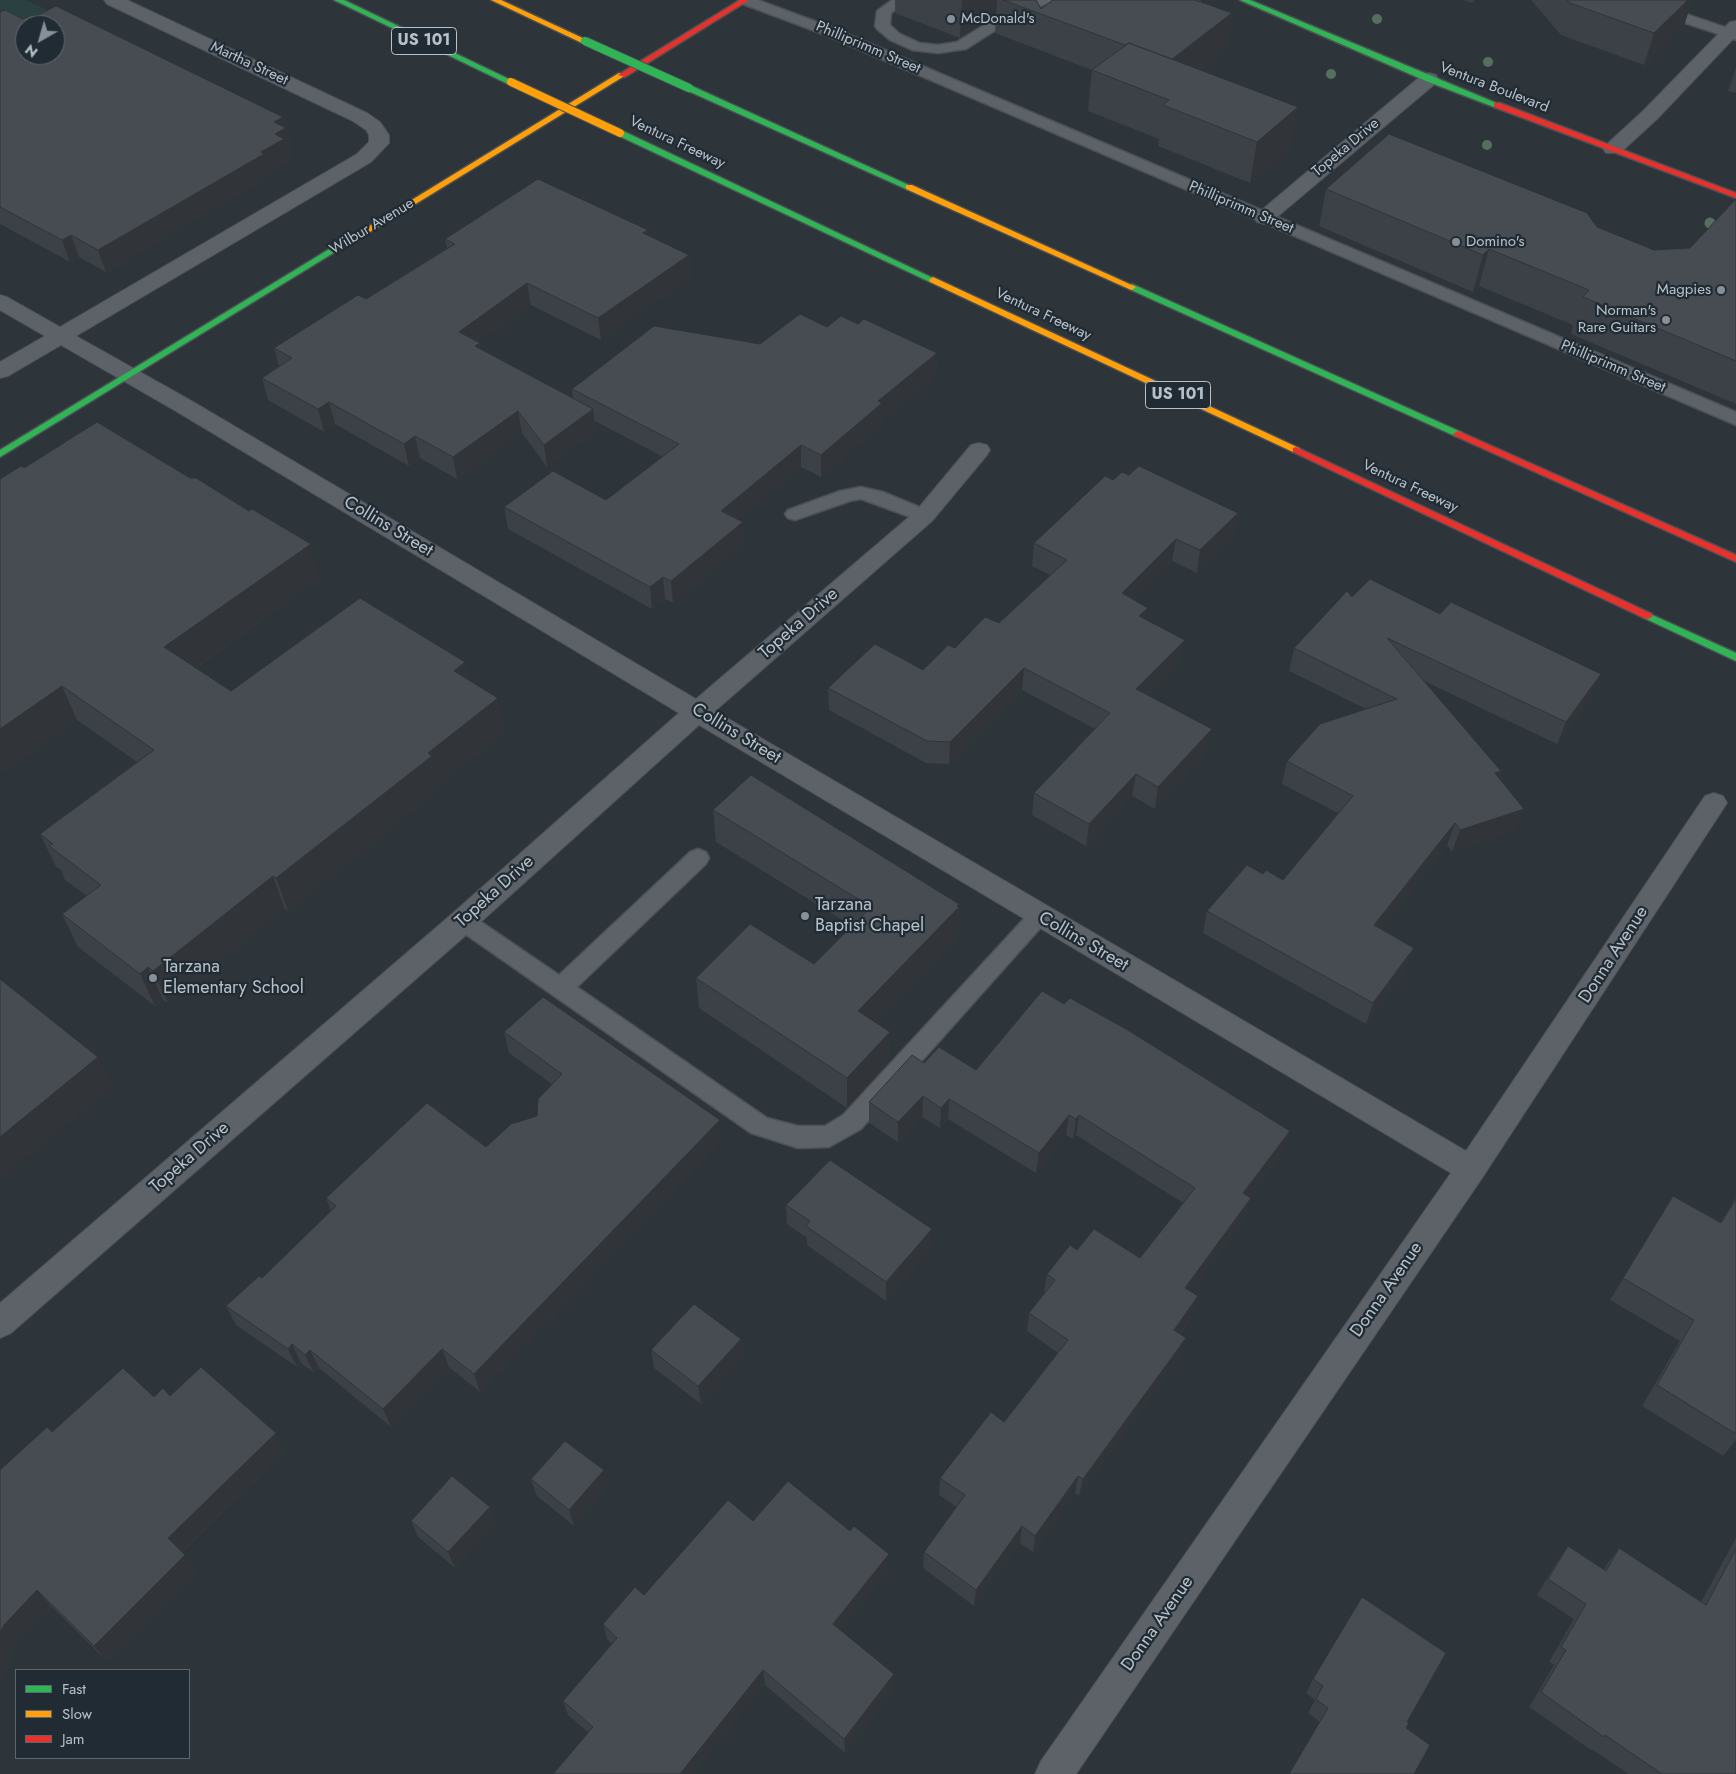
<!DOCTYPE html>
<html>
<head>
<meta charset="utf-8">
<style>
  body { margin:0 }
  #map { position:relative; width:1736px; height:1774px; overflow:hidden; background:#2d343a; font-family:Jost,sans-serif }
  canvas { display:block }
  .legend { position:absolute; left:15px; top:1669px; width:175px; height:90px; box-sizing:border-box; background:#202b34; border:1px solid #5d6770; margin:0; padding:6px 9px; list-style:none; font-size:15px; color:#b8c1ca }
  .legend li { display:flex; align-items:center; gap:10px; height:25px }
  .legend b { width:25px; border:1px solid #5d6770 }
  .north { position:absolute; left:15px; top:15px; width:50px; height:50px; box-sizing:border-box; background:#202b34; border:1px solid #5d6770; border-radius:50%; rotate:218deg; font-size:14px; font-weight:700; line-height:20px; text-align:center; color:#b8c1ca }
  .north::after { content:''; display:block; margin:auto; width:18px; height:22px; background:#879098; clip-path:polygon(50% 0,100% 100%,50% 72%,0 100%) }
</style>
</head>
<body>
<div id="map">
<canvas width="1736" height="1774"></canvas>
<ul class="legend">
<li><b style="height:6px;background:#30b455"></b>Fast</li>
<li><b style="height:6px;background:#ff9f0a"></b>Slow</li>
<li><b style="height:6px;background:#e5322d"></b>Jam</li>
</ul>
<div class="north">N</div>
</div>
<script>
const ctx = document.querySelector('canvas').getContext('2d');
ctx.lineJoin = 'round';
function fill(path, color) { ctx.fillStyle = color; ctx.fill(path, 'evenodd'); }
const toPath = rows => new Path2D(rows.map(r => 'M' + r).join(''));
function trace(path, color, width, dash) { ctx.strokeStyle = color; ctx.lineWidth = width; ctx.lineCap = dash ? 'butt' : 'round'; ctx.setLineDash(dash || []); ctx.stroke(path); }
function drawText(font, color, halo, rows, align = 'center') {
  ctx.font = font + ' Jost,sans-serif'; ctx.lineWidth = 4.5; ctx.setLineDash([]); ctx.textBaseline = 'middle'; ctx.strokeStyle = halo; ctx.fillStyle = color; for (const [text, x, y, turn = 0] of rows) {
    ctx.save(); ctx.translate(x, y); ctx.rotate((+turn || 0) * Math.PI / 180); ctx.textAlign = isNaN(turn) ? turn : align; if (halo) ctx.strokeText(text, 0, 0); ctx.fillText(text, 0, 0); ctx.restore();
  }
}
fill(toPath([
  [0,0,25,0,48,10,0,34]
]), '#2b4040');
const lane = toPath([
  [738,0,758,0,833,28,1736,412,1736,425,823,34,740,3,738,0],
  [892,0,909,0,891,13,890,25,900,34,920,43,938,45,957,42,1014,6,1030,0,1051,0,1049,3,1024,12,966,49,938,53,912,50,890,40,877,29,875,26,877,11,892,0],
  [1624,0,1645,0,1736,31,1736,40,1626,3,1624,0],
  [861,487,883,492,931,512,934,516,931,520,924,522,861,499,850,501,795,520,788,518,785,514,788,510,840,491,861,487],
  [698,849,706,852,709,858,706,864,577,987,767,1118,798,1126,825,1126,843,1115,1032,910,1040,907,1048,910,1051,916,861,1129,829,1147,798,1148,751,1133,455,927,452,921,455,915,463,912,471,915,559,975,690,852,698,849]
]);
const street = toPath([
  [104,0,127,0,367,113,380,122,389,135,389,143,371,162,76,336,190,400,696,699,916,511,971,445,979,443,987,445,990,450,987,455,932,521,715,711,1466,1151,1705,796,1714,793,1723,796,1727,803,1482,1178,1076,1774,1035,1774,1041,1761,1451,1173,699,725,473,929,11,1333,0,1338,0,1303,453,913,679,713,174,410,61,345,8,376,0,378,0,362,45,336,0,310,0,295,7,297,60,327,357,154,369,142,369,135,366,130,353,121,107,4,104,0],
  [1736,21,1736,36,1657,119,1620,153,1606,153,1603,149,1606,145,1643,111,1730,22,1736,21],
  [1429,73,1436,75,1438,79,1436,83,1271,222,1264,224,1257,222,1254,218,1257,214,1422,75,1429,73]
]);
const fast = toPath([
  [334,0,344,0,515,82,508,84,334,0],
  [1240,0,1250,0,1501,105,1494,107,1426,81,1240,0],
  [686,86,692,86,913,187,906,189,686,90,686,86],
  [617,131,623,131,937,280,936,282,930,282,617,135,617,131],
  [354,234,357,234,361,236,0,457,0,450,354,234],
  [1132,284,1461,432,1463,434,1458,437,1455,436,1129,289,1128,287,1132,284],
  [1648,613,1736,653,1736,661,1644,618,1643,616,1648,613]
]);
const slow = toPath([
  [491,0,501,0,589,41,582,43,491,0],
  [619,73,626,75,360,238,357,238,353,236,619,73],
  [906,185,912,185,1136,287,1132,290,1129,289,906,189,906,185],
  [933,277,1299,448,1301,450,1299,452,1293,452,930,282,929,280,933,277]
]);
const jam = toPath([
  [740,0,749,0,625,77,618,75,740,0],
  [1494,103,1500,103,1736,193,1736,198,1494,107,1494,103],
  [1458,431,1736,555,1736,562,1455,436,1453,434,1458,431],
  [1296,447,1652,614,1653,616,1648,619,1644,618,1293,452,1293,448,1296,447]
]);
trace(lane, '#4b5055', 3);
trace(street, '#4b5055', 2);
trace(fast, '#4b5055', 3);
trace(slow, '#4b5055', 3);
trace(jam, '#4b5055', 3);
fill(lane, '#5d6268');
fill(street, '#5d6268');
fill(fast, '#30b455');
fill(slow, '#ff9f0a');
fill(jam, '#e5322d');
const fastBridge = toPath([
  [585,41,689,88]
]);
const slowBridge = toPath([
  [511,82,620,133]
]);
trace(fastBridge, '#495055', 10, []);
trace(slowBridge, '#495055', 10, []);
trace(fastBridge, '#30b455', 8);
trace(slowBridge, '#ff9f0a', 8);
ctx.fillStyle = '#566e5f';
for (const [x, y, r] of [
  [1377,19,5],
  [1488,62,5],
  [1331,74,5],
  [1487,145,5],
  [1710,223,5.5]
]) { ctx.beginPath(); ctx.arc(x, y, r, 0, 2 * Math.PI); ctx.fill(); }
fill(toPath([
  [895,0,1036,0,1041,9,1053,0,1201,0,1201,2,1232,13,1227,48,1199,70,1291,149,1250,183,1158,146,1159,139,1088,111,1092,70,995,33,996,16,960,38,895,13],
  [1463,0,1475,0,1472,3],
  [1531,0,1692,0,1684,26,1644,65,1561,35],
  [0,12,23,19,283,117,292,150,288,153,290,161,269,173,270,176,106,272,79,257,70,262,0,224],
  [1736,68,1736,93,1728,91],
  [1326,189,1597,227,1654,250,1690,248,1736,199,1736,404,1571,334,1573,325,1479,286,1473,292,1319,226],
  [648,236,689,255,691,277,601,340,531,305,479,342,481,350,573,398,572,389,760,344,827,327,858,324,937,353,936,374,882,420,882,425,821,477,801,467,738,520,744,544,673,603,665,599,652,609,508,529,504,507,606,500,663,457,595,421,596,431,547,467,522,433,457,479,420,458,409,466,335,424,324,432,268,400,262,378,279,366,274,348,366,299,447,248,445,239],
  [24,468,320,578,196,668,231,691,465,662,469,680,505,732,439,785,440,789,288,911,285,909,168,1003,163,1000,155,1006,78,947,62,914,87,896,65,880,61,870,56,867,40,834,137,762,77,720,0,774,0,479],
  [1129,475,1238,513,1234,535,1197,573,1172,561,1134,600,1147,620,1181,662,1148,696,1208,751,1155,809,1132,796,1086,846,1032,815,1034,793,1095,729,1022,690,949,764,926,763,829,710,828,688,923,670,955,648,999,623,1050,575,1032,566,1034,543,1113,480],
  [1352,597,1592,697,1557,744,1424,681,1501,771,1499,778,1515,830,1452,852,1447,845,1381,929,1414,948,1407,969,1366,1024,1203,933,1207,911,1263,874,1283,880,1338,813,1282,784,1287,761,1366,709,1289,671,1294,648],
  [713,810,959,904,957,939,876,1023,890,1032,889,1062,847,1108,699,1008,696,978,814,964,852,926,716,842],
  [504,1032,722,1140,480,1392,449,1367,391,1427,319,1368,314,1373,301,1363,297,1367,236,1325,226,1306,262,1278,331,1211,326,1198,486,1147,537,1116,552,1084,509,1053],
  [924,1063,976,1070,1284,1151,1249,1197,1245,1218,1191,1292,1193,1315,1180,1334,1181,1356,1079,1496,1075,1493,1033,1552,1020,1543,974,1606,923,1568,924,1552,957,1507,939,1495,940,1478,1004,1422,1058,1353,1027,1331,1029,1313,1044,1293,1047,1274,1077,1250,1140,1258,1183,1203,1076,1135,1073,1139,1066,1135,1036,1173,948,1119,940,1128,922,1117,898,1142,869,1123,869,1102],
  [1673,1196,1721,1222,1736,1197,1736,1440,1723,1456,1642,1406,1680,1341,1610,1300],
  [786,1205,931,1249,886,1301,807,1245,807,1238,787,1224],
  [741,1339,743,1357,701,1404,654,1368,651,1350],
  [170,1396,286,1451,182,1552,185,1555,197,1571,107,1661,51,1606,18,1640,3,1674,0,1678,0,1470,52,1432,154,1397],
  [604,1470,608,1487,574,1526,537,1496,531,1479],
  [411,1521,496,1523,455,1568,418,1537],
  [753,1521,850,1531,889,1554,889,1570,840,1630,894,1689,845,1753,765,1685,588,1732,568,1715,563,1701,612,1644,607,1639,603,1624,644,1595],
  [1736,1538,1736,1774,1628,1774,1592,1749,1591,1750,1529,1707,1554,1665,1549,1662,1574,1619,1537,1595,1557,1562,1568,1546,1604,1569,1607,1564,1619,1548,1701,1602],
  [1313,1679,1407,1722,1406,1728,1320,1722,1308,1713,1315,1700,1306,1693]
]), '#3c4147');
fill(toPath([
  [962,0,997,0,996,16,960,38],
  [1688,0,1692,0,1684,26,1644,65,1654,33],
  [1232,13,1227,48,1165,97,1169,62],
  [1298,107,1291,149,1250,183,1257,142],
  [283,117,292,150,288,153,290,161,269,173,270,176,106,272,98,250,261,152,274,122],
  [648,230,650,252,643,233],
  [71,235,79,257,70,262,62,240],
  [1489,249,1479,286,1473,292,1483,255],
  [689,255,691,277,601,340,598,318],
  [527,283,531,305,463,354,459,332],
  [480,343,484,365,475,346],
  [937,353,936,374,882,420,882,425,821,477,821,455,878,401],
  [329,402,335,424,324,432,318,409],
  [593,409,596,431,547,467,544,445],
  [518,411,522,433,457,479,453,457],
  [415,436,420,458,409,466,404,444],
  [801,445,801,467,723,533,721,511],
  [1238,513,1234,535,1197,573,1200,550],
  [743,522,744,544,673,603,671,581],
  [1176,539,1172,561,1119,616,1122,593],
  [311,544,320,578,177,681,164,647],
  [663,577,665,599,652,609,650,587],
  [1148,608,1145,630,1139,616],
  [1185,640,1181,662,1133,712,1136,689],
  [465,662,472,696,454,671],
  [1024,668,1022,690,949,764,950,742],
  [1601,674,1592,697,1557,744,1566,722],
  [62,686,77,720,0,774,0,729],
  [498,698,505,732,439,785,440,789,288,911,276,878,428,753],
  [1212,729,1208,751,1155,809,1158,787],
  [1501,771,1493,793,1495,773],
  [1136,774,1132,796,1086,846,1089,824],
  [1524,809,1515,830,1452,852,1460,830],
  [1455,823,1447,845,1367,947,1374,925],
  [273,876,285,909,168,1003,153,971],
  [959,904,957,939,858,1042,858,1011],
  [1414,948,1407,969,1366,1024,1373,1003],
  [148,967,163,1000,155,1006,140,974],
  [890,1032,889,1062,847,1108,847,1078],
  [98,1057,114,1087,0,1180,0,1137],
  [923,1096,922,1117,898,1142,898,1122],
  [949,1099,948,1119,940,1128,941,1108],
  [1069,1115,1066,1135,1036,1173,1039,1153],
  [1079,1115,1076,1135,1073,1139,1076,1119],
  [720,1120,722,1140,480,1392,474,1374],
  [1290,1131,1284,1151,1237,1213,1243,1193],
  [1251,1198,1245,1218,1180,1307,1185,1288],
  [932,1229,931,1249,886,1301,886,1282],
  [1198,1296,1193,1315,1169,1348,1174,1330],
  [1186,1338,1181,1356,1079,1496,1083,1479],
  [741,1339,743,1357,701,1404,698,1386],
  [292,1344,301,1363,297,1367,288,1349],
  [442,1349,449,1367,391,1427,383,1409],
  [310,1350,319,1368,314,1373,305,1355],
  [276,1433,286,1451,179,1554,168,1538],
  [604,1470,608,1487,574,1526,569,1510],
  [1078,1476,1075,1493,1033,1552,1035,1536],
  [490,1507,496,1523,455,1568,448,1552],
  [1022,1526,1020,1543,974,1606,976,1590],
  [889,1554,889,1570,833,1639,833,1624],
  [185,1555,197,1571,107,1661,94,1646],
  [37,1590,51,1606,18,1640,3,1674,0,1678,0,1633,4,1625],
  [763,1670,765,1685,694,1774,680,1774],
  [894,1674,894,1689,845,1753,844,1739]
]), '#313539');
const building = toPath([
  [1003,0,1036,0,1041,9,1053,0,1195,0,1232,13,1172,59,1129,43,1125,45,1003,0],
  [1567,0,1688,0,1654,33,1570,3,1567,0],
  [56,6,283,117,274,122,286,128,275,134,284,139,261,152,264,154,98,250,71,235,62,240,0,207,0,12,5,10,23,19,32,15,35,17,56,6],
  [25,25,55,25,55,55,25,55,25,25],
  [1129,43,1298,107,1257,142,1163,105,1169,100,1092,70,1129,43],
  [1389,134,1587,213,1597,227,1654,250,1690,248,1736,199,1736,361,1583,297,1589,290,1489,249,1483,255,1326,189,1389,134],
  [538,179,648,230,643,233,689,255,598,318,527,283,459,332,480,343,475,346,593,409,544,445,518,411,453,457,415,436,404,444,329,402,318,409,262,378,292,358,274,348,358,295,366,299,455,244,445,239,538,179],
  [800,314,827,327,841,316,858,324,864,319,937,353,878,401,882,403,821,455,801,445,721,511,743,522,671,581,663,577,650,587,504,507,553,471,606,500,679,444,572,389,654,326,760,344,800,314],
  [97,422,190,478,196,478,249,511,252,509,311,544,164,647,231,691,360,598,465,662,454,671,498,698,428,753,432,756,276,878,273,876,153,971,148,967,140,974,62,914,101,885,49,846,53,844,40,834,154,750,62,686,0,729,0,479,21,466,24,468,97,422],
  [1139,466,1238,513,1200,550,1176,539,1122,593,1148,608,1139,616,1185,640,1136,689,1212,729,1158,787,1136,774,1089,824,1034,793,1110,713,1024,668,950,742,927,741,828,688,875,644,923,670,948,645,955,648,985,617,999,623,1067,560,1034,543,1105,476,1113,480,1122,472,1129,475,1139,466],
  [1370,579,1440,614,1451,602,1601,674,1566,722,1387,638,1501,771,1495,773,1524,809,1460,830,1455,823,1374,925,1414,948,1373,1003,1207,911,1247,865,1263,874,1266,870,1283,880,1353,796,1287,761,1320,724,1397,699,1294,648,1347,591,1352,597,1370,579],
  [751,775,959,904,957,906,959,907,858,1011,890,1032,847,1078,696,978,750,924,814,964,871,907,713,810,751,775],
  [0,979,98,1057,0,1137,0,979],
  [1042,991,1064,1004,1070,998,1126,1029,1290,1131,1243,1193,1251,1198,1185,1288,1198,1296,1174,1330,1186,1338,1083,1479,1078,1476,1035,1536,1022,1526,976,1590,924,1552,965,1495,940,1478,991,1412,1004,1422,1068,1340,1029,1313,1055,1280,1047,1274,1070,1245,1077,1250,1094,1229,1140,1258,1195,1188,1079,1115,1076,1119,1069,1115,1039,1153,949,1099,941,1108,923,1096,898,1122,869,1102,912,1055,924,1063,939,1047,976,1070,1042,991],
  [543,997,720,1120,474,1374,442,1349,383,1409,310,1350,305,1355,292,1344,288,1349,226,1306,259,1276,262,1278,336,1206,326,1198,427,1103,486,1147,511,1124,537,1116,538,1099,562,1074,504,1032,543,997],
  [830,1160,932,1229,886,1282,806,1226,810,1221,786,1205,830,1160],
  [1673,1196,1721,1223,1736,1199,1736,1434,1657,1385,1694,1320,1623,1278,1673,1196],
  [694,1304,741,1339,698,1386,651,1350,694,1304],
  [201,1367,276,1433,168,1538,185,1555,94,1646,37,1590,4,1625,0,1633,0,1470,47,1427,52,1432,123,1368,154,1397,163,1388,170,1396,201,1367],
  [565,1441,604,1470,569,1510,531,1479,565,1441],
  [452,1476,490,1507,448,1552,411,1521,452,1476],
  [788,1481,850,1531,854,1526,889,1554,833,1624,894,1674,844,1739,763,1670,680,1774,553,1774,593,1727,563,1701,617,1638,603,1624,635,1587,644,1595,728,1500,753,1521,788,1481],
  [1568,1546,1606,1571,1619,1548,1706,1605,1736,1549,1736,1774,1662,1774,1605,1735,1604,1737,1541,1692,1566,1650,1561,1647,1586,1604,1548,1579,1568,1546],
  [1362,1597,1446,1653,1407,1722,1409,1723,1406,1728,1430,1745,1414,1774,1289,1774,1328,1708,1316,1699,1323,1686,1313,1679,1362,1597]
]);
fill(building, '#464c52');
trace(building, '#313539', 1);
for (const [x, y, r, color] of [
  [951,19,5,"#879098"],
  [1456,242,5,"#879098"],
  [1721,290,5,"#879098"],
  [1666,320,5,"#879098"],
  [805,916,5,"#879098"],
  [153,978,5,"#879098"]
]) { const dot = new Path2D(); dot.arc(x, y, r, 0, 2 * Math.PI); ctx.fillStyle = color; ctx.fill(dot); trace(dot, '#202b34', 2); }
drawText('15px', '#b8c1ca', '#202b34', [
  ["McDonald's",961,19],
  ["Domino's",1466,242],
  ["Magpies",1711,290,"right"],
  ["Norman's",1656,311,"right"],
  ["Rare Guitars",1656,328,"right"]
], 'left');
drawText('15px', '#b8c1ca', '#202b34', [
  ["Philliprimm Street",868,48,23],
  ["Martha Street",249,64,25],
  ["Ventura Boulevard",1494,88,21],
  ["Ventura Freeway",677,143,25],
  ["Topeka Drive",1346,148,-40],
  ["Philliprimm Street",1241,208,23],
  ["Wilbur Avenue",372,227,-31],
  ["Ventura Freeway",1043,315,25],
  ["Philliprimm Street",1613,367,23],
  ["Ventura Freeway",1410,487,25]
]);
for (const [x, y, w] of [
  [424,41,65],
  [1178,395,65]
]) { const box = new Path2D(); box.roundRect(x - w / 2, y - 13.5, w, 27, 4); ctx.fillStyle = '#202b34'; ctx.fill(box); trace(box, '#b8c1ca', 1); }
drawText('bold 16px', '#b8c1ca', null, [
  ["US 101",424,41],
  ["US 101",1178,395]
]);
drawText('18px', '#b8c1ca', '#202b34', [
  ["Collins Street",388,527,31],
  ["Topeka Drive",799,624,-41],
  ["Collins Street",736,734,31],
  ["Topeka Drive",495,892,-42],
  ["Collins Street",1083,942,30],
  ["Donna Avenue",1614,955,-57],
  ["Topeka Drive",190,1158,-41],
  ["Donna Avenue",1387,1290,-55],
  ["Donna Avenue",1158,1624,-55]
]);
drawText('18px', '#b8c1ca', '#202b34', [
  ["Tarzana",815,906],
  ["Baptist Chapel",815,927],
  ["Tarzana",163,968],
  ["Elementary School",163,989]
], 'left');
</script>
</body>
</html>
